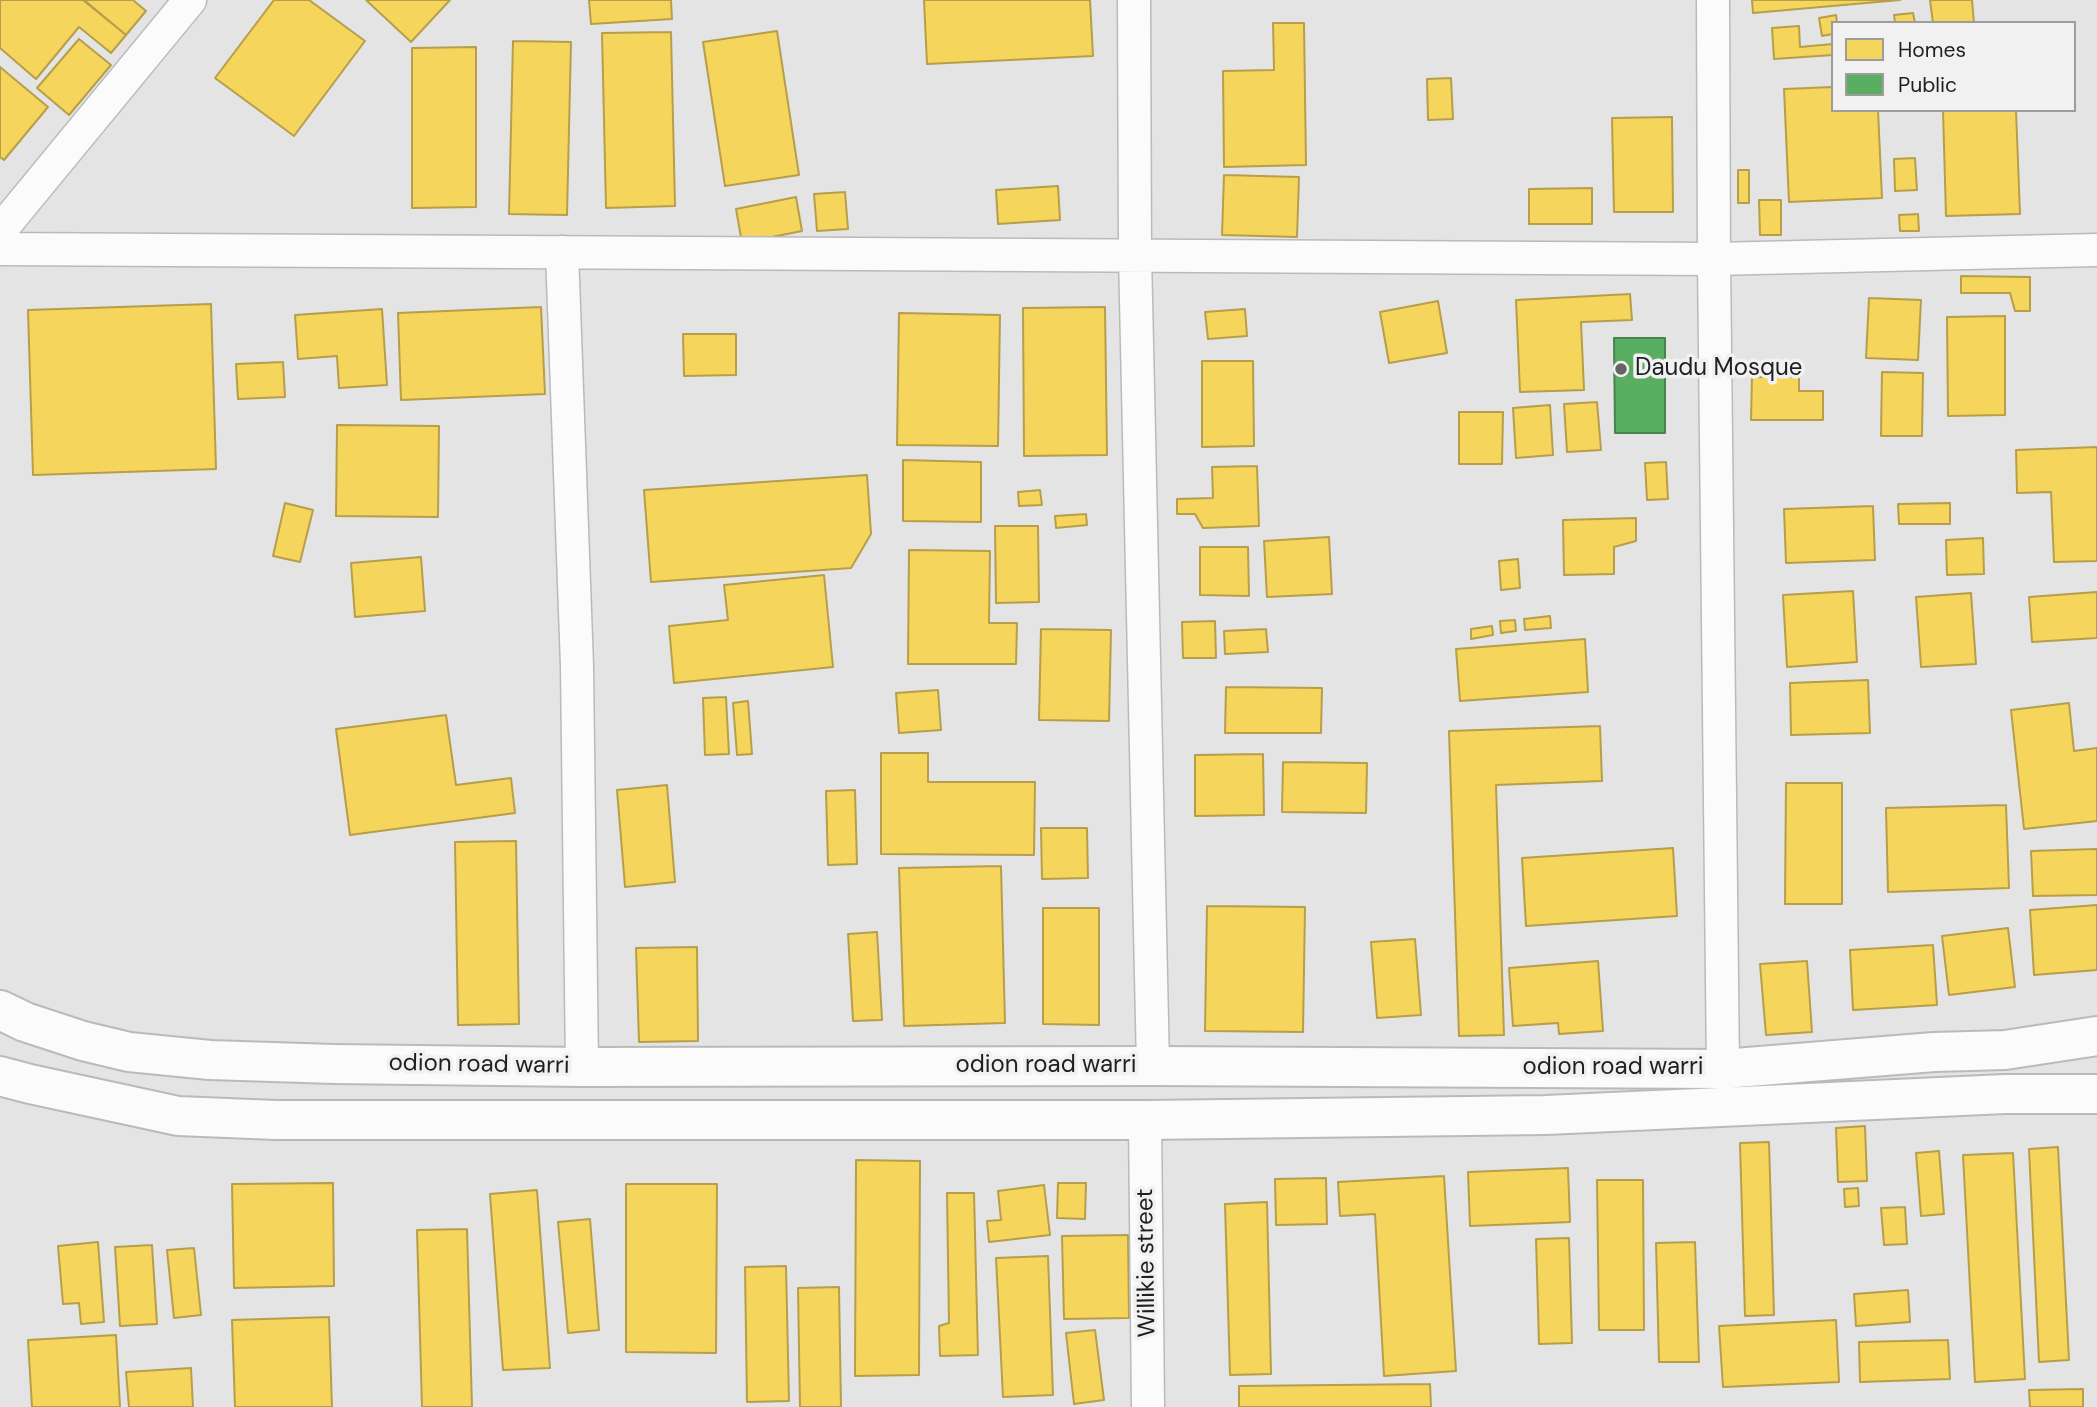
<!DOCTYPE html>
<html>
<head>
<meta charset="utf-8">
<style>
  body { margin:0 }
  #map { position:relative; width:2097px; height:1407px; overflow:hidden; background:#e4e4e4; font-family:"DM Sans",sans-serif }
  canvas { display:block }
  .legend { position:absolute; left:1831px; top:21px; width:245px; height:91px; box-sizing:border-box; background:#f1f1f2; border:2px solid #9d9d9e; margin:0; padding:9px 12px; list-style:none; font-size:21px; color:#1f1f1f }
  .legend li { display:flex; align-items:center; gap:14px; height:35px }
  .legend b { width:35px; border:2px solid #9d9d9e }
</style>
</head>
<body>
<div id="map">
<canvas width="2097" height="1407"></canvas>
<ul class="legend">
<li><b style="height:19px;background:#f6d55c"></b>Homes</li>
<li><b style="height:19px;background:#5aae61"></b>Public</li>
</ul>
</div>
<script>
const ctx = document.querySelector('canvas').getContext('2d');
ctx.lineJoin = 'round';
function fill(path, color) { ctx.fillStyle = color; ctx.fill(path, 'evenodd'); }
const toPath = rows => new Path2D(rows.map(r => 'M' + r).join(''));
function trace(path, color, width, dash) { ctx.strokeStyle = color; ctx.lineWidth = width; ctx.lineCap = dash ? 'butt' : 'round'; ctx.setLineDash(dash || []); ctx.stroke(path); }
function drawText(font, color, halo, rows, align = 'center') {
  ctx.font = font + ' "DM Sans",sans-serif'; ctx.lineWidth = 7; ctx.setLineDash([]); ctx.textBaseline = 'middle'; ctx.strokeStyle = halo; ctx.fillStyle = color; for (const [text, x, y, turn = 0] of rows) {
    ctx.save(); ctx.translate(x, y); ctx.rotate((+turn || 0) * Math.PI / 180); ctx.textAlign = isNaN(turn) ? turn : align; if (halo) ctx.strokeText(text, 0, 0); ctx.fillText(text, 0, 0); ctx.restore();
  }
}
const homes = toPath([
  [0,0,83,0,126,35,111,53,79,27,36,79,0,48,0,0],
  [84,0,133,0,146,11,126,35,84,0],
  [274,0,309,0,365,41,294,136,215,78,274,0],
  [366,0,450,0,411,42,366,0],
  [589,0,671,0,672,19,591,24,589,0],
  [924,0,1090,0,1093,56,927,64,924,0],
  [1752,0,1900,0,1753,13,1752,0],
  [1930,0,1972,0,1974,23,1933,23,1930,0],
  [1913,13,1915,23,1895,23,1894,15,1913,13],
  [1836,15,1837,23,1833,23,1833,34,1822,36,1819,18,1836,15],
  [1273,23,1304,23,1306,165,1224,167,1223,71,1274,70,1273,23],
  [1799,26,1800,47,1833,44,1833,55,1774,59,1772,28,1799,26],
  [777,31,799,175,725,186,703,42,777,31],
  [671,32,675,206,606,208,602,33,671,32],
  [79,39,111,65,69,115,37,88,79,39],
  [513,41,571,42,567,215,509,214,513,41],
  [476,47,476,207,412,208,412,48,476,47],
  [0,67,48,107,4,160,0,157,0,67],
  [1451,78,1453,119,1428,120,1427,79,1451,78],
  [1833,87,1833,110,1878,110,1882,198,1789,202,1784,89,1833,87],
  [1943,110,2016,110,2020,214,1946,216,1943,110],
  [1672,117,1673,212,1614,212,1612,118,1672,117],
  [1915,158,1917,190,1895,191,1894,159,1915,158],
  [1738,170,1749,170,1749,203,1738,203,1738,170],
  [1224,175,1299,177,1297,237,1222,235,1224,175],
  [1058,186,1060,220,998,224,996,190,1058,186],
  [1592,188,1592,224,1529,224,1529,189,1592,188],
  [845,192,848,229,817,231,814,194,845,192],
  [796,197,802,231,742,243,736,209,796,197],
  [1759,200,1781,200,1781,235,1760,235,1759,200],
  [1918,214,1919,231,1900,231,1899,215,1918,214],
  [1961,276,2030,277,2030,311,2015,311,2010,293,1961,293,1961,276],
  [1630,294,1632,320,1581,322,1584,390,1520,392,1516,300,1630,294],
  [1869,298,1921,300,1918,360,1866,358,1869,298],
  [1438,301,1447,353,1389,363,1380,312,1438,301],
  [211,304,216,469,33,475,28,310,211,304],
  [541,307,545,394,401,400,398,313,541,307],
  [1105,307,1107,455,1024,456,1023,308,1105,307],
  [382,309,387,385,339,388,337,356,298,359,295,315,382,309],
  [1245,309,1247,336,1208,339,1205,312,1245,309],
  [899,313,1000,315,998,446,897,445,899,313],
  [2005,316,2005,415,1948,416,1947,317,2005,316],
  [683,334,736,334,736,375,684,376,683,334],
  [1202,361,1253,361,1254,446,1202,447,1202,361],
  [283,362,285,397,238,399,236,364,283,362],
  [1882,372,1923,373,1922,436,1881,436,1882,372],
  [1752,377,1799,377,1799,391,1823,391,1823,420,1751,420,1752,377],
  [1597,402,1601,450,1567,452,1564,404,1597,402],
  [1550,405,1553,455,1516,458,1513,408,1550,405],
  [1459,412,1503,412,1502,464,1459,464,1459,412],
  [337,425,439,426,438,517,336,516,337,425],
  [2097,447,2097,561,2054,562,2051,492,2017,493,2016,450,2097,447],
  [903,460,981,462,981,522,903,521,903,460],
  [1666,462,1668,499,1647,500,1645,463,1666,462],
  [1257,466,1259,526,1203,528,1195,514,1177,514,1177,499,1213,498,1212,467,1257,466],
  [867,475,871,534,851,568,651,582,644,490,867,475],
  [1040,490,1042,505,1019,506,1018,492,1040,490],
  [285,503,313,510,300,562,273,556,285,503],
  [1950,503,1950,524,1899,524,1898,504,1950,503],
  [1873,506,1875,560,1786,563,1784,509,1873,506],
  [1086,514,1087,525,1056,528,1055,516,1086,514],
  [1636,518,1636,541,1614,547,1614,574,1564,575,1563,520,1636,518],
  [995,526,1038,526,1039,602,996,603,995,526],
  [1329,537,1332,594,1267,597,1264,541,1329,537],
  [1983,538,1984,574,1947,575,1946,540,1983,538],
  [1200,547,1248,547,1249,596,1200,595,1200,547],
  [909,550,990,551,989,623,1017,623,1016,664,908,664,909,550],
  [421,557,425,611,355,617,351,563,421,557],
  [1518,559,1520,588,1501,590,1499,561,1518,559],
  [824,575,833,667,674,683,669,626,728,620,724,585,824,575],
  [1853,591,1857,662,1787,667,1783,595,1853,591],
  [2097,592,2097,638,2032,642,2029,597,2097,592],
  [1971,593,1976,664,1921,667,1916,597,1971,593],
  [1550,616,1551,628,1525,630,1524,619,1550,616],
  [1515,620,1516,631,1501,633,1500,621,1515,620],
  [1215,621,1216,658,1183,658,1182,622,1215,621],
  [1492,626,1493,635,1471,639,1471,629,1492,626],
  [1041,629,1111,630,1109,721,1039,720,1041,629],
  [1266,629,1268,652,1225,654,1224,631,1266,629],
  [1585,639,1588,692,1460,701,1456,649,1585,639],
  [1868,680,1870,733,1791,735,1790,683,1868,680],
  [1226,687,1322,688,1321,733,1225,733,1226,687],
  [938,690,941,730,899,733,896,693,938,690],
  [726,697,729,754,705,755,703,698,726,697],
  [748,701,752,754,737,755,733,703,748,701],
  [2069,703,2074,751,2097,748,2097,821,2024,829,2011,710,2069,703],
  [446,715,456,785,511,778,515,813,350,835,336,729,446,715],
  [1600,726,1602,781,1496,785,1504,1035,1459,1036,1449,731,1600,726],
  [881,753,928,753,928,782,1035,782,1034,855,881,854,881,753],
  [1263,754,1264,815,1195,816,1195,755,1263,754],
  [1283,762,1367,763,1366,813,1282,812,1283,762],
  [1786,783,1842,783,1842,904,1785,904,1786,783],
  [667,785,675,882,625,887,617,790,667,785],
  [855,790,857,864,828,865,826,791,855,790],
  [2006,805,2009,888,1888,892,1886,808,2006,805],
  [1041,828,1087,828,1088,878,1042,879,1041,828],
  [516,841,519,1024,458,1025,455,842,516,841],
  [1673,848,1677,916,1526,926,1522,858,1673,848],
  [2097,849,2097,895,2033,896,2031,851,2097,849],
  [1001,866,1005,1023,904,1026,899,868,1001,866],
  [2097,905,2097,970,2034,975,2030,910,2097,905],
  [1207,906,1305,907,1303,1032,1205,1031,1207,906],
  [1043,908,1099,908,1099,1025,1043,1024,1043,908],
  [2008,928,2015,987,1949,995,1942,936,2008,928],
  [877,932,882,1020,853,1021,848,934,877,932],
  [1415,939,1421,1015,1377,1018,1371,942,1415,939],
  [1933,945,1937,1005,1853,1010,1850,950,1933,945],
  [697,947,698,1041,639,1042,636,948,697,947],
  [1598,961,1603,1031,1559,1034,1558,1023,1513,1026,1509,968,1598,961],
  [1807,961,1812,1032,1766,1035,1760,964,1807,961],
  [1865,1126,1867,1181,1838,1182,1836,1128,1865,1126],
  [1769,1142,1774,1315,1745,1316,1740,1143,1769,1142],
  [2058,1147,2069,1360,2039,1362,2029,1149,2058,1147],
  [1939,1151,1944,1214,1921,1216,1916,1153,1939,1151],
  [2013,1153,2025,1379,1975,1382,1963,1155,2013,1153],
  [856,1160,920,1161,919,1375,855,1376,856,1160],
  [1568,1168,1570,1222,1470,1226,1468,1172,1568,1168],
  [1444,1176,1456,1371,1384,1376,1375,1214,1340,1216,1338,1182,1444,1176],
  [1326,1178,1327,1224,1276,1225,1275,1179,1326,1178],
  [1597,1180,1643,1180,1644,1330,1599,1330,1597,1180],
  [333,1183,334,1286,234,1288,232,1184,333,1183],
  [1058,1183,1086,1183,1085,1219,1057,1218,1058,1183],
  [626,1184,717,1184,716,1353,626,1352,626,1184],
  [1044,1185,1050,1235,989,1242,987,1221,1001,1220,998,1191,1044,1185],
  [1858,1188,1859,1206,1845,1207,1844,1189,1858,1188],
  [537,1190,550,1368,503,1370,490,1194,537,1190],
  [947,1193,974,1193,978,1355,940,1356,939,1326,949,1323,947,1193],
  [1267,1202,1271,1374,1230,1375,1225,1204,1267,1202],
  [1905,1207,1907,1244,1884,1245,1881,1208,1905,1207],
  [590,1219,599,1330,568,1333,558,1222,590,1219],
  [467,1229,472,1407,422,1407,417,1230,467,1229],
  [1128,1235,1129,1318,1064,1319,1062,1236,1128,1235],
  [1569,1238,1572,1343,1539,1344,1536,1239,1569,1238],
  [98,1242,104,1322,81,1324,79,1303,63,1304,58,1246,98,1242],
  [1695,1242,1699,1362,1659,1362,1656,1243,1695,1242],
  [152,1245,157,1324,120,1326,115,1247,152,1245],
  [194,1248,201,1315,174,1318,167,1250,194,1248],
  [1048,1256,1053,1395,1003,1397,996,1258,1048,1256],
  [786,1266,789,1401,747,1402,745,1267,786,1266],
  [839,1287,841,1407,800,1407,798,1288,839,1287],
  [1908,1290,1910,1322,1856,1326,1854,1294,1908,1290],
  [329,1317,332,1407,235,1407,232,1320,329,1317],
  [1836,1320,1839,1382,1723,1387,1719,1326,1836,1320],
  [1095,1330,1104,1400,1074,1404,1066,1333,1095,1330],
  [116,1335,120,1407,32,1407,28,1340,116,1335],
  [1948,1340,1950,1379,1860,1382,1859,1342,1948,1340],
  [191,1368,193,1407,129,1407,126,1372,191,1368],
  [1430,1384,1431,1407,1239,1407,1239,1386,1430,1384],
  [2083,1389,2083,1407,2030,1407,2029,1390,2083,1389]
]);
fill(homes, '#f6d55c');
trace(homes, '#b69e4a', 2);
const public = toPath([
  [1614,338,1665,338,1665,433,1615,433,1614,338]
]);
fill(public, '#5aae61');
trace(public, '#48834d', 2);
const minor = toPath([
  [1134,0,1135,254,1153,1066],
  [1713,0,1714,259,1723,1069],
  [0,231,190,0],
  [0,249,1714,259,2097,250],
  [562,252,577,666,582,1067],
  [1145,1120,1148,1407]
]);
const secondary = toPath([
  [0,1010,25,1022,83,1041,129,1052,210,1060,334,1064,582,1067,1153,1066,1723,1069,1934,1052,2005,1050,2097,1036],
  [0,1076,30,1084,178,1116,276,1120,1145,1120,1546,1115,2005,1094,2097,1094]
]);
trace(minor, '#bababb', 35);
trace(secondary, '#bababb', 42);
trace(minor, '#fbfbfb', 32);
trace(secondary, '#fbfbfb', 38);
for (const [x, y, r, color] of [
  [1621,369,7,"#646464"]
]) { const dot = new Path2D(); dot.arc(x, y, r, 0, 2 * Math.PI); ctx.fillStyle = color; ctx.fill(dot); trace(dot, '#f1f1f2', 2.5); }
drawText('24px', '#1f1f1f', '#f1f1f2', [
  ["Daudu Mosque",1635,369]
], 'left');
drawText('24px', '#1f1f1f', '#f1f1f2', [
  ["odion road warri",479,1065,1],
  ["odion road warri",1046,1066],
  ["odion road warri",1613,1068],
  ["Willikie street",1147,1263,-91]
]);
</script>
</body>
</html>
